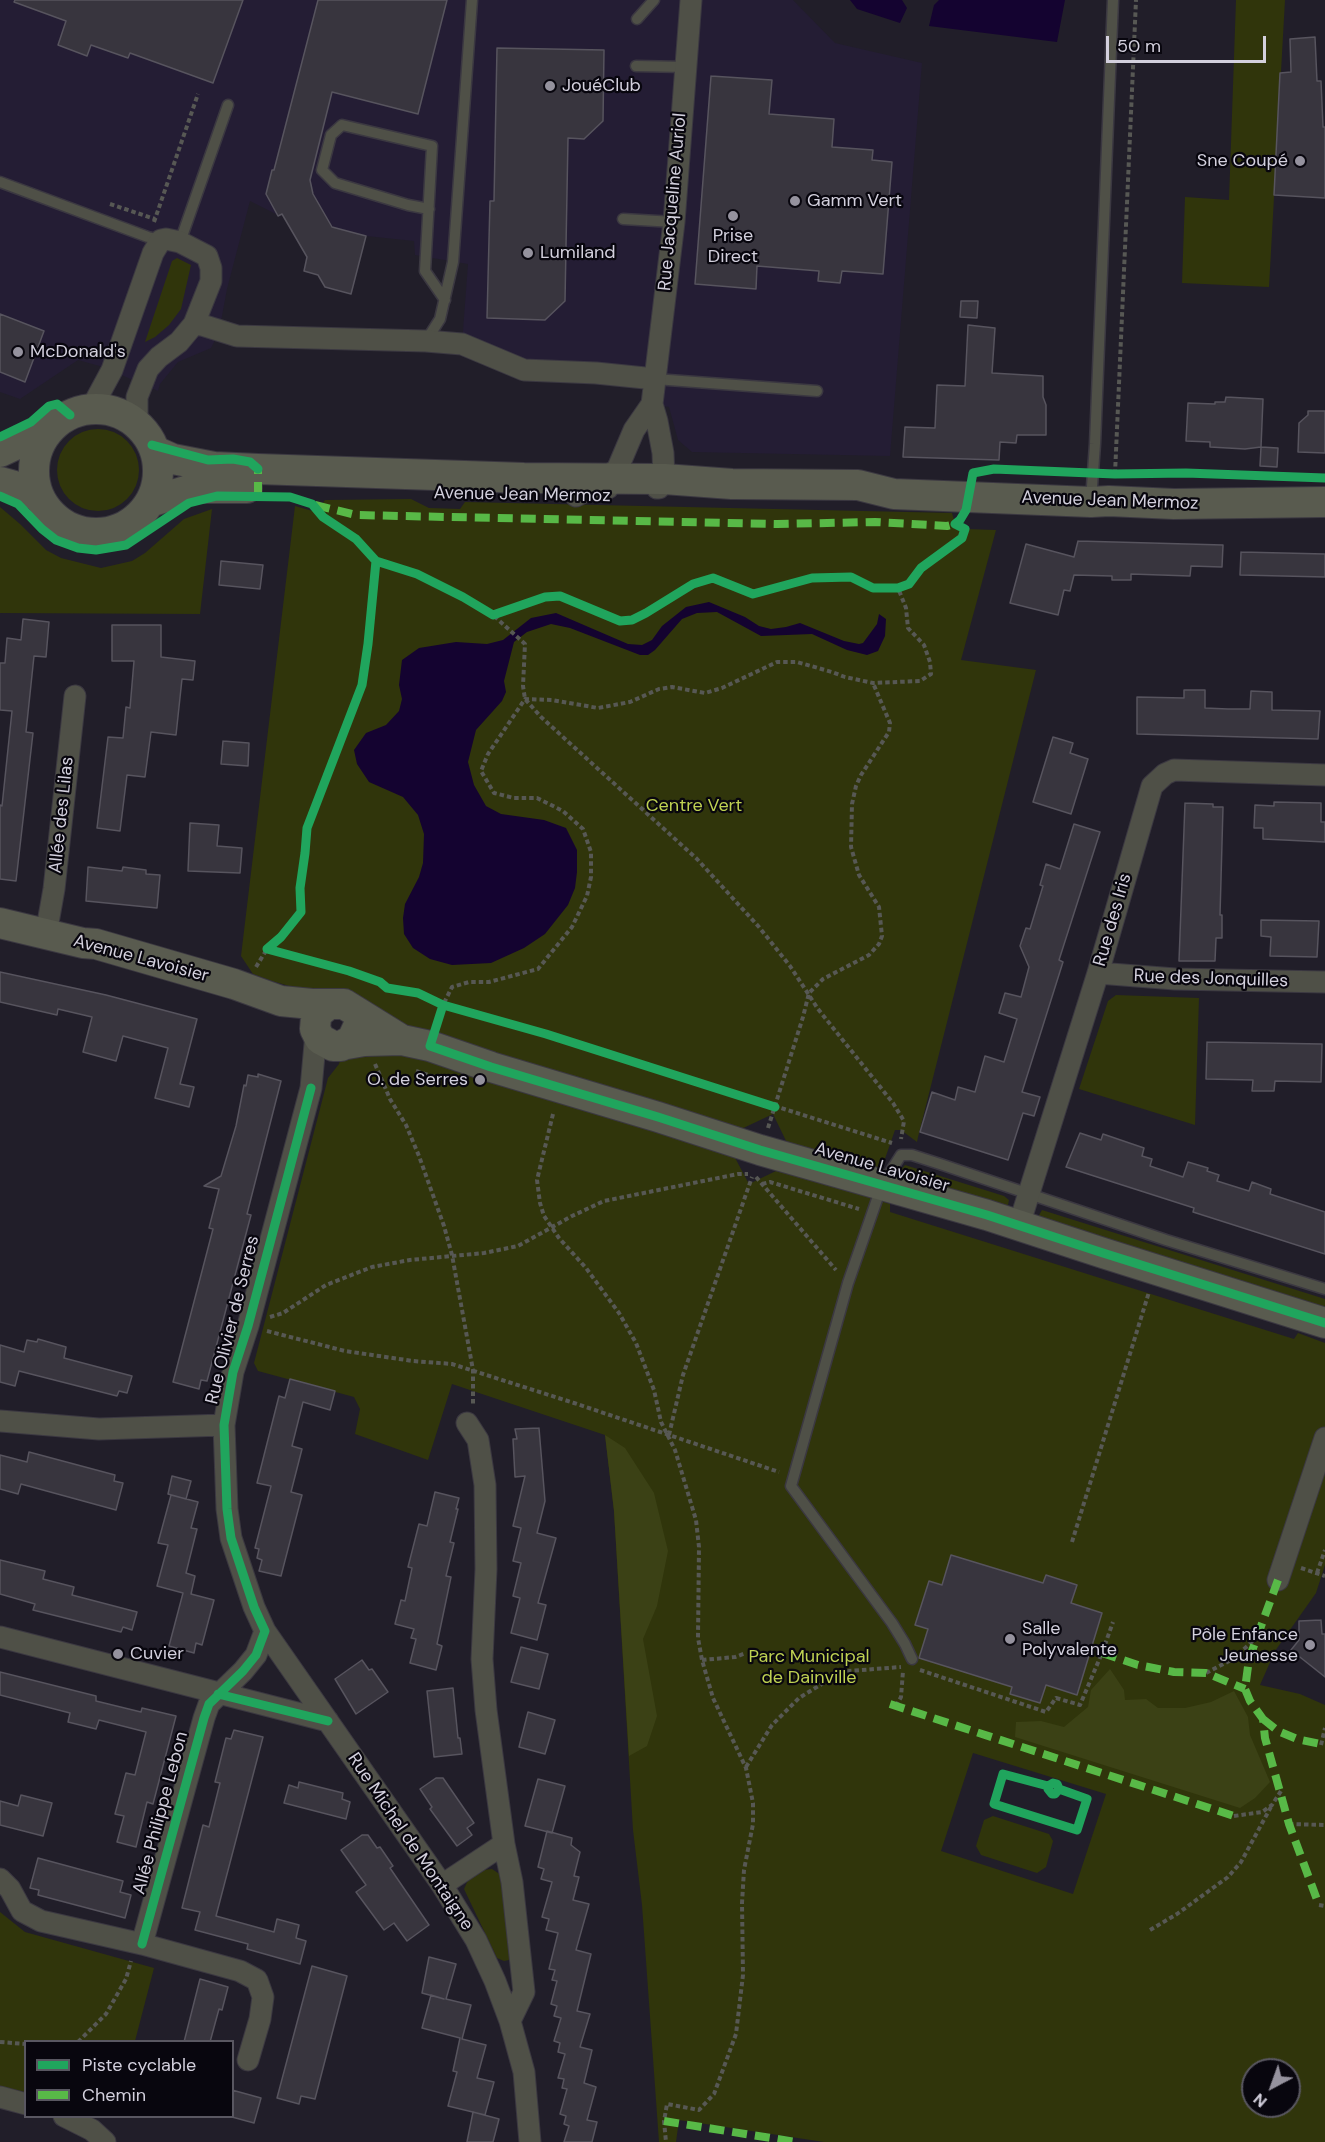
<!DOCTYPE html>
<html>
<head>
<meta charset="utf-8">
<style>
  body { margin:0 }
  #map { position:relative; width:1325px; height:2142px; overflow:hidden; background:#211e29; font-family:"DM Sans",sans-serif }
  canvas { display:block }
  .legend { position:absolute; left:24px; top:2040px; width:210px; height:78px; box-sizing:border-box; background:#08060e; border:2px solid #595761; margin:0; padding:8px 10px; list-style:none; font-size:18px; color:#d3d0dd }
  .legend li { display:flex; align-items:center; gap:12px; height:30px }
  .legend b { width:30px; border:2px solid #595761 }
  .north { position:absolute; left:1241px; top:2058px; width:60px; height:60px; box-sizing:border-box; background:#08060e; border:2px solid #595761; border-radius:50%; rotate:221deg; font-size:16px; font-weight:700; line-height:24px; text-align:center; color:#d3d0dd }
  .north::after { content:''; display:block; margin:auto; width:21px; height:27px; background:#95929e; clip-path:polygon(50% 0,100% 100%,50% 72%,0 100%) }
  .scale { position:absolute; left:1106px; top:36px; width:160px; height:27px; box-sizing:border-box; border:3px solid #d3d0dd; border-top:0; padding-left:8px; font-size:18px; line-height:21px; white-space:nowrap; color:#d3d0dd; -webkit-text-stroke:4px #08060e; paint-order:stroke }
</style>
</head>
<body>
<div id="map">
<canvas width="1325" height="2142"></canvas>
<ul class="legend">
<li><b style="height:8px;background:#20a55d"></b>Piste cyclable</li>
<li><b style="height:8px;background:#58b947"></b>Chemin</li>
</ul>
<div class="north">N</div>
<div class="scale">50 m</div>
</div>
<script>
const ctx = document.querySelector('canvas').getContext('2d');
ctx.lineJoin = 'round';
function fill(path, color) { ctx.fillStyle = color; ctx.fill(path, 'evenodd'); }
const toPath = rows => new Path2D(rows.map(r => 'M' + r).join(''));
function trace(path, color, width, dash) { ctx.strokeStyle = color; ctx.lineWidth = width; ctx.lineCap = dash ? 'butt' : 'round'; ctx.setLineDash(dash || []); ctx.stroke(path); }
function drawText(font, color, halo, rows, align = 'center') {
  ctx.font = font + ' "DM Sans",sans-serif'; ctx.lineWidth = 4.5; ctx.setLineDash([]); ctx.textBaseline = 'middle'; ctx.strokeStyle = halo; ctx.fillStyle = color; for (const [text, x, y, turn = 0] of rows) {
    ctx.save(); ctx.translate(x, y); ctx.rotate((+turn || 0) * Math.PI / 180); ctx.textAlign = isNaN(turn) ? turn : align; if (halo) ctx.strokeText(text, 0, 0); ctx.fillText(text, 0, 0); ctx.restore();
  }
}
fill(toPath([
  [0,0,793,0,835,43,922,63,890,456,692,452,678,440,669,407,652,404,655,380,524,370,462,344,468,264,415,255,414,241,366,236,282,214,278,215,250,201,227,289,219,332,211,348,178,362,160,384,158,391,103,367,78,360,20,399,0,392]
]), '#241d34');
fill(toPath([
  [1236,0,1285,0,1269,287,1182,283,1185,197,1229,200],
  [177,258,191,265,181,309,169,325,155,337,145,342,172,261],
  '57 470a41 41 0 1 1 82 0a41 41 0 1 1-82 0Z',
  [411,499,429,508,460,509,465,502,952,513,955,524,965,529,996,530,961,660,1036,670,918,1137,917,1142,901,1130,895,1130,880,1173,789,1147,773,1114,737,1131,434,1036,314,993,272,981,253,974,241,956,295,506,316,512,325,500],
  [0,507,20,524,46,550,61,558,101,568,132,561,145,553,184,519,212,509,200,614,0,613],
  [1116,995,1199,998,1195,1125,1079,1089,1108,1001],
  [386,1049,426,1060,733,1154,749,1184,780,1169,890,1204,890,1212,1294,1339,1298,1333,1325,1343,1325,1565,1316,1593,1275,1651,1260,1685,1300,1694,1325,1705,1325,2142,824,2142,679,2120,676,2142,659,2142,642,1905,633,1830,614,1511,605,1435,452,1384,428,1460,355,1434,360,1409,354,1397,258,1371,254,1363,328,1078,339,1064,341,1056],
  [973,1753,1106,1794,1073,1894,941,1851],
  [1253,2070,1289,2070,1289,2106,1253,2106],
  [905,1165,1004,1196,1009,1200,1008,1205,1006,1207,901,1177,900,1171],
  [1042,1210,1325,1299,1325,1313,1038,1217],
  [993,1816,1049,1834,1053,1841,1046,1867,1037,1873,981,1855,976,1846,984,1820],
  [492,1869,501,1875,511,1953,509,1960,504,1961,497,1958,464,1889,469,1878,484,1870],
  [0,1912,25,1932,154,1968,135,2041,26,2042,25,2094,0,2087]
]), '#30350b');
fill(toPath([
  [605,1435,625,1448,654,1493,668,1551,657,1606,643,1639,657,1716,647,1746,629,1756,614,1511],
  [1110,1669,1124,1690,1125,1700,1146,1699,1158,1708,1185,1708,1211,1702,1234,1691,1248,1717,1250,1735,1270,1782,1255,1798,1240,1808,1015,1737,1016,1722,1041,1721,1064,1727,1088,1707,1091,1690]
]), '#3b4115');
fill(toPath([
  [850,0,902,0,907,8,900,23,857,9],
  [939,0,1065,0,1057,42,929,26,934,5],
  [709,602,745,617,759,626,771,629,786,627,800,623,844,641,859,644,863,643,877,624,879,614,886,619,885,636,878,651,867,655,847,650,812,634,761,636,717,612,697,613,682,619,655,650,648,655,640,655,570,628,551,624,527,632,514,642,504,681,506,692,502,701,476,730,468,762,474,785,486,806,501,814,544,820,566,828,577,850,577,872,575,888,568,905,545,934,524,948,491,963,452,965,430,959,413,948,404,934,403,918,405,904,419,877,423,863,424,834,418,815,403,797,369,782,357,764,354,750,366,733,386,725,399,711,402,699,399,685,402,660,419,648,456,642,487,644,503,640,531,618,556,613,628,644,642,645,652,640,662,626,686,607]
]), '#140330');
const building = toPath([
  [15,0,243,0,213,83,130,53,128,58,91,45,87,56,58,45,66,21,14,2,15,0],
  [318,0,447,0,418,114,332,92,310,180,313,194,332,227,366,236,351,294,325,287,318,275,304,271,307,257,282,214,278,216,266,194,272,170,274,170,318,0],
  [1315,37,1317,81,1321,81,1323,127,1325,127,1325,198,1274,195,1280,73,1291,72,1290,39,1315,37],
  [497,48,604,50,603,121,584,139,568,138,565,301,545,320,487,318,490,201,494,201,497,48],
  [711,76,772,80,769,114,834,119,832,147,873,150,872,160,892,162,883,274,842,271,840,283,818,281,819,271,757,266,756,289,695,284,711,76],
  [961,301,978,301,977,318,960,317,961,301],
  [0,314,44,331,25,382,0,372,0,314],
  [968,325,995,328,992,373,1043,376,1043,397,1046,405,1046,435,1017,435,1016,443,1000,442,999,460,903,457,905,427,935,428,937,385,965,386,968,325],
  [1226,397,1263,399,1261,447,1245,449,1210,447,1210,442,1186,441,1188,403,1215,404,1215,402,1225,402,1226,397],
  [1308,411,1325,411,1325,453,1298,452,1299,423,1308,415,1308,411],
  [1261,447,1278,448,1277,467,1260,466,1261,447],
  [1078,541,1223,545,1222,567,1191,566,1190,576,1131,574,1131,580,1112,580,1112,576,1074,575,1070,591,1064,590,1058,615,1010,603,1026,544,1074,557,1078,541],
  [1241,552,1325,554,1325,577,1240,575,1241,552],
  [221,561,263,565,260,589,219,585,221,561],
  [23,619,49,622,46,657,34,656,26,732,33,733,16,881,0,879,0,805,2,806,12,711,0,710,0,663,5,663,7,638,21,640,23,619],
  [112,625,161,625,161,657,195,661,193,680,182,679,176,735,151,732,145,777,127,775,120,831,97,828,108,737,123,738,126,707,130,708,134,661,112,661,112,625],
  [1184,690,1205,690,1205,708,1228,709,1250,709,1251,691,1272,692,1272,710,1320,711,1318,739,1137,734,1137,697,1184,698,1184,690],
  [1053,737,1073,743,1070,753,1088,759,1071,814,1033,802,1053,737],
  [223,741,249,743,248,766,221,764,223,741],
  [1274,802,1321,803,1321,822,1325,822,1325,842,1263,839,1263,828,1254,828,1255,805,1274,806,1274,802],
  [1185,803,1213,804,1213,807,1223,807,1220,915,1222,915,1222,938,1216,938,1215,961,1179,961,1185,803],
  [190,823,219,825,217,846,242,848,240,873,188,871,190,823],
  [1074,824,1100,832,1059,960,1063,962,1022,1092,1040,1097,1034,1116,1023,1113,1008,1160,920,1132,932,1092,955,1100,958,1087,975,1092,985,1056,1004,1062,1017,1019,999,1013,1005,993,1021,997,1029,967,1020,946,1026,928,1030,929,1043,886,1040,885,1046,864,1060,869,1074,824],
  [88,867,122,871,123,867,146,870,146,874,160,875,157,908,86,901,88,867],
  [1261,920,1319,921,1317,957,1270,956,1271,937,1261,936,1261,920],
  [0,972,106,995,197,1019,180,1084,194,1087,189,1107,155,1098,168,1048,123,1036,116,1061,83,1052,92,1017,58,1009,57,1015,0,1002,0,972],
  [1207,1042,1322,1044,1321,1082,1275,1081,1274,1091,1252,1091,1253,1080,1206,1079,1207,1042],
  [258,1074,281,1081,247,1214,251,1215,207,1381,201,1380,199,1389,173,1382,213,1229,209,1228,219,1189,204,1186,221,1176,236,1126,244,1085,246,1086,248,1075,258,1077,258,1074],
  [1080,1133,1101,1140,1103,1134,1144,1148,1142,1156,1152,1159,1150,1166,1183,1177,1188,1162,1208,1168,1207,1171,1219,1175,1217,1181,1249,1191,1252,1182,1271,1189,1270,1194,1325,1212,1325,1254,1193,1212,1194,1208,1066,1167,1080,1133],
  [38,1339,66,1347,64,1358,132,1376,127,1393,119,1391,117,1396,19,1371,15,1386,0,1382,0,1345,24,1352,27,1340,37,1342,38,1339],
  [290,1379,335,1391,330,1410,303,1402,292,1446,302,1449,291,1492,302,1495,281,1576,259,1571,262,1560,257,1558,259,1549,255,1548,271,1486,257,1483,279,1396,285,1398,290,1379],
  [539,1428,545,1501,537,1533,556,1538,538,1603,546,1605,537,1640,511,1633,520,1598,513,1596,521,1563,513,1561,521,1528,513,1526,525,1476,515,1477,513,1439,517,1439,515,1429,539,1428],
  [29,1452,115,1475,114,1481,123,1483,116,1510,21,1484,18,1494,0,1489,0,1455,27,1462,29,1452],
  [172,1476,191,1481,186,1499,168,1494,172,1476],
  [435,1492,459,1498,456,1509,458,1509,450,1542,454,1543,446,1576,451,1577,437,1644,442,1646,436,1670,410,1663,416,1639,411,1638,414,1629,395,1624,401,1600,405,1601,412,1568,408,1567,419,1524,427,1526,435,1492],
  [171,1495,198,1502,191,1528,197,1529,186,1573,195,1576,191,1594,214,1600,202,1645,196,1643,194,1653,169,1646,183,1593,157,1586,168,1545,158,1543,171,1495],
  [951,1555,1043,1583,1046,1575,1077,1585,1071,1603,1102,1613,1077,1695,1046,1685,1040,1703,1010,1694,1012,1687,919,1658,928,1629,915,1625,929,1581,942,1585,951,1555],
  [0,1560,45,1571,43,1579,74,1587,72,1595,137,1612,132,1630,123,1627,121,1632,33,1610,35,1604,0,1594,0,1560],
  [1321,1620,1322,1634,1325,1634,1325,1677,1291,1650,1299,1640,1299,1621,1321,1620],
  [521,1647,548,1654,539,1689,511,1682,521,1647],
  [362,1660,369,1670,372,1669,388,1692,356,1714,335,1679,362,1660],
  [0,1672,96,1696,96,1701,141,1712,142,1708,176,1716,153,1804,147,1802,136,1847,117,1842,124,1816,115,1814,126,1773,135,1775,146,1732,99,1720,96,1729,68,1722,70,1713,0,1695,0,1672],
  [453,1688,458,1738,460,1738,462,1754,434,1757,427,1691,453,1688],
  [528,1712,555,1720,545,1754,519,1747,528,1712],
  [234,1730,263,1737,216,1916,274,1932,277,1919,299,1925,296,1938,306,1941,300,1964,247,1949,248,1944,195,1930,200,1912,182,1908,203,1825,209,1827,220,1783,215,1782,226,1738,231,1739,234,1730],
  [436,1778,443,1778,474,1823,467,1828,472,1835,457,1846,430,1809,432,1807,420,1789,436,1778],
  [538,1779,565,1786,552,1833,525,1826,538,1779],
  [299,1782,343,1793,342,1799,350,1802,346,1819,284,1803,289,1785,298,1788,299,1782],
  [21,1795,52,1803,43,1836,0,1825,0,1801,18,1806,21,1795],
  [547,1831,572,1838,571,1845,580,1852,574,1876,579,1877,573,1900,589,1904,576,1950,591,1954,577,2011,590,2014,580,2047,592,2050,584,2083,596,2087,587,2120,597,2122,592,2142,564,2142,569,2126,564,2124,566,2116,560,2114,567,2089,562,2088,564,2079,558,2078,565,2054,558,2052,560,2043,554,2041,561,2018,554,2016,557,2006,551,2004,557,1981,552,1980,555,1970,549,1969,558,1933,546,1930,549,1919,542,1917,552,1882,541,1879,544,1869,538,1867,547,1831],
  [362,1835,368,1835,377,1848,380,1847,393,1866,390,1868,429,1925,407,1941,394,1923,384,1930,356,1892,366,1885,341,1850,362,1835],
  [38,1858,123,1881,120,1892,131,1895,125,1918,38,1895,39,1890,30,1888,38,1858],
  [429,1957,456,1964,446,1999,471,2005,462,2039,486,2045,477,2078,494,2082,485,2115,448,2106,457,2072,453,2071,460,2038,422,2028,431,1995,444,1999,422,1993,429,1957],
  [312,1966,347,1976,315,2099,301,2096,299,2104,277,2098,312,1966],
  [200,1979,228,1987,222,2010,219,2009,210,2042,184,2042,200,1979],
  [232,2090,261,2098,254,2123,232,2117,232,2090],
  [473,2112,499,2119,493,2142,467,2142,473,2112]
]);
fill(building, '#38353e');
trace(building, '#57545e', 1.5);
const service = toPath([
  [637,19,654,0],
  [636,66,685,67],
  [0,182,148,237,161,240],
  [429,209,408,205,335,183,322,170,331,135,342,125,432,146,425,271,445,300],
  [623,219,674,222],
  [180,242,228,105],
  [426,341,440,319,453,262,472,0],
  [655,379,817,391],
  [1091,500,1095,444,1113,0],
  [912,1659,905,1644,892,1623,791,1486,848,1283,882,1185,901,1155,912,1155,940,1164,1166,1240,1325,1289]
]);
const minor = toPath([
  [194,324,202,325,237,336,426,341,462,344,524,370,596,373,655,379],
  [91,409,112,370,153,253,161,240,166,239,180,242,207,256,211,268,211,281,194,324,179,342,159,357,148,369,137,397,137,424],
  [601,479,617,470,634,430,652,404],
  [657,488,659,488,664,479,663,453,657,421,652,404,674,222,691,0],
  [576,496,594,487,608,488],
  [46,934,54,889,75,696],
  [1098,973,1175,979,1325,982],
  [316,1033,311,1088,248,1326,233,1372,224,1425,227,1509,231,1538,254,1607,265,1631,442,1885,476,1940,495,1981,510,2021,524,2072,530,2142],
  [1019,1225,1098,973,1152,786,1165,774,1174,770,1325,775],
  [0,1421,99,1429,224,1425],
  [467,1423,478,1440,485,1485,486,1569,482,1659,486,1710,504,1844,512,1882,524,1992,510,2021],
  [1278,1580,1325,1438],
  [0,1637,328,1721],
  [0,1879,10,1889,22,1911,41,1921,142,1944,240,1971,257,1980,263,1997,260,2019,248,2060],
  [442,1885,504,1844],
  [142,1944,204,1718,209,1704,243,1671,256,1655,265,1631],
  [0,2097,26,2104],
  [64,2116,92,2130,105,2142]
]);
const secondary = toPath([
  '34 471a62 62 0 1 1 124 0a62 62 0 1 1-124 0Z',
  [155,451,173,459,214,467,258,469,524,478,664,479,732,484,858,485,894,494,1091,502,1109,501,1174,504,1325,502],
  [0,452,51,428],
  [0,482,25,489,40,498],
  [150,502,195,488,247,488],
  [0,923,83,943,96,944,234,984,281,1001,312,1004,344,1004,402,1040],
  [329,1004,319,1012,316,1017,315,1029,320,1039,333,1046,341,1046,352,1040,357,1029],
  [347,1044,364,1041,402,1040,430,1046,491,1067,658,1117,760,1150,987,1215,1103,1253,1325,1323]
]);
trace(service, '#3b3841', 13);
trace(minor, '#3b3841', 23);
trace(secondary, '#3b3841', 32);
trace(toPath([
  [110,204,155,219],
  [154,222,198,94],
  [1115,474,1136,0],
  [312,504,323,517,356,539,376,561,417,574,463,597,493,615,525,644,523,686,525,699,541,717,697,859,759,927,790,966,818,1009,893,1103,904,1121,901,1139],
  [493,615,545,597,560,596,620,621,632,620,646,613,693,584,713,578,753,594,812,578,851,577,873,588,898,588,909,584,921,568,962,538,965,529,955,524],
  [267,949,349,971,380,982,387,988,418,993,443,1005,546,1034,892,1143],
  [256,967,267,949,281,937,301,912,300,888,305,853,307,828,362,685,368,644,376,561],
  [437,1024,443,1005,452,987,469,982,489,982,538,969,572,927,587,896,591,877,591,852,583,829,563,811,537,798,514,798,494,793,481,771,488,754,525,699,552,700,598,708,630,702,659,689,672,687,705,693,722,688,777,662,797,662,832,672,845,677,873,683,920,681,931,674,930,662,924,645,908,628,906,608,898,588],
  [375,1064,390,1099,406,1125,419,1156,444,1226,452,1255,473,1370,473,1405],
  [416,1071,441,1079],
  [553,1114,537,1180,540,1203,544,1216,559,1238,586,1268,619,1313,636,1343,654,1390,661,1422,675,1450,696,1520,699,1547,698,1638,702,1660,713,1698,746,1768,753,1803,753,1824,744,1870,742,1903,743,1975,736,2034,714,2094,699,2110,667,2104,664,2121,666,2142],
  [768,1128,803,1017,809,993,823,979,869,955,879,944,882,936,879,907,859,875,851,847,852,804,856,786,861,775,889,732,890,723,873,683],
  [756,1177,836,1270],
  [762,1184,770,1182,859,1209],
  [270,1317,283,1313,326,1285,372,1267,410,1260,484,1253,518,1246,572,1216,604,1201,738,1174,748,1174],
  [267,1331,345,1351,413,1361,452,1364,574,1403,779,1472],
  [669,1435,683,1375,752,1177],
  [1072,1542,1149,1292],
  [1301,1568,1325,1576],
  [1317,1573,1325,1550],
  [702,1660,735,1657,746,1653],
  [920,1670,1046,1712,1056,1698,1080,1705,1102,1653,1113,1622],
  [1206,1673,1233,1659,1255,1639],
  [896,1706,901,1697,903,1671],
  [1321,1745,1325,1728],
  [746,1767,772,1725,799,1698,825,1682,849,1671,901,1667],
  [1234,1816,1262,1812,1272,1805,1281,1791],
  [1289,1824,1325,1825],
  [1319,1905,1325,1906],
  [1150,1930,1177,1914,1228,1877,1241,1862,1272,1805],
  [0,2042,26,2044],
  [78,2042,106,2014,126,1979,131,1961]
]), '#575854', 4, [4.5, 3]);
trace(service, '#4f5047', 10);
trace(minor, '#4f5047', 21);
trace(secondary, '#595b4f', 30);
trace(toPath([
  [258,497,258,469],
  [315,505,356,515,777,524,875,522,947,526,955,524],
  [1278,1580,1249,1659,1245,1689,1250,1701,1263,1719,1265,1738,1289,1824,1319,1905],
  [1102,1653,1138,1665,1174,1672,1206,1673,1245,1689],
  [890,1704,1234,1816],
  [1263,1719,1278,1731,1297,1739,1325,1745],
  [664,2121,796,2142]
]), '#58b947', 8, [15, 8]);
trace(toPath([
  [0,437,31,422,49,406,57,404,70,415],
  [152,445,208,460,233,459,250,462,258,469],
  [0,496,18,504,42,529,56,540,78,548,96,550,126,545,189,503,217,496,290,497,312,504,323,517,356,539,376,561,417,574,463,597,493,615,545,597,560,596,620,621,632,620,646,613,693,584,713,578,753,594,812,578,851,577,873,588,898,588,909,584,921,568,962,538,965,529,955,524,960,520,966,510,973,473,994,469,1115,474,1186,473,1325,478],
  [267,949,349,971,380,982,387,988,418,993,443,1005,546,1034,775,1107],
  [267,949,281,937,301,912,300,888,305,853,307,828,362,685,368,644,376,561],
  [443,1005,430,1046,491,1067,658,1117,760,1150,987,1215,1103,1253,1325,1323],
  [218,1694,328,1721],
  [1048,1786,1048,1789,1052,1794,1055,1794,1059,1789,1057,1784,1053,1783,1048,1786,1003,1774,994,1804,1077,1830,1087,1799,1059,1789],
  [142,1944,204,1718,209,1704,243,1671,256,1655,265,1631,254,1607,231,1538,227,1509,224,1425,233,1372,248,1326,311,1088]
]), '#20a55d', 9);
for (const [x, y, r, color] of [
  [550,86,6,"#95929e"],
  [1300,161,6,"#95929e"],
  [795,201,6,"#95929e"],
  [733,216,6,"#95929e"],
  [528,253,6,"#95929e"],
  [18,352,6,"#95929e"],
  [480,1080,6,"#95929e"],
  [1010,1639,6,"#95929e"],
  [1310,1645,6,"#95929e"],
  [118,1654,6,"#95929e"]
]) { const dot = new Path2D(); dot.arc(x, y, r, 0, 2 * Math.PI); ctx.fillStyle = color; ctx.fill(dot); trace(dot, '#08060e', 2); }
drawText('18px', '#d3d0dd', '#08060e', [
  ["JouéClub",562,86],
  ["Sne Coupé",1288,161,"right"],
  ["Gamm Vert",807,201],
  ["Prise",733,236,"center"],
  ["Direct",733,257,"center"],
  ["Lumiland",540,253],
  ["McDonald's",30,352],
  ["O. de Serres",468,1080,"right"],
  ["Salle",1022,1629],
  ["Polyvalente",1022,1650],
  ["Pôle Enfance",1298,1635,"right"],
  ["Jeunesse",1298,1656,"right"],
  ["Cuvier",130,1654]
], 'left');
drawText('18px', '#d3d0dd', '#08060e', [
  ["Rue Jacqueline Auriol",673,202,-85],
  ["Avenue Jean Mermoz",522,495,1],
  ["Avenue Jean Mermoz",1110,501,2],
  ["Allée des Lilas",62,815,-84],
  ["Rue des Iris",1113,920,-74],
  ["Avenue Lavoisier",141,959,15],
  ["Rue des Jonquilles",1211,979,2],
  ["Avenue Lavoisier",882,1168,16],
  ["Rue Olivier de Serres",233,1320,-76],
  ["Allée Philippe Lebon",161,1813,-75],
  ["Rue Michel de Montaigne",410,1842,56]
]);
drawText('18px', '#bfd252', '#08060e', [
  ["Centre Vert",694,806],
  ["Parc Municipal",809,1657],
  ["de Dainville",809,1678]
]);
</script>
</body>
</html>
